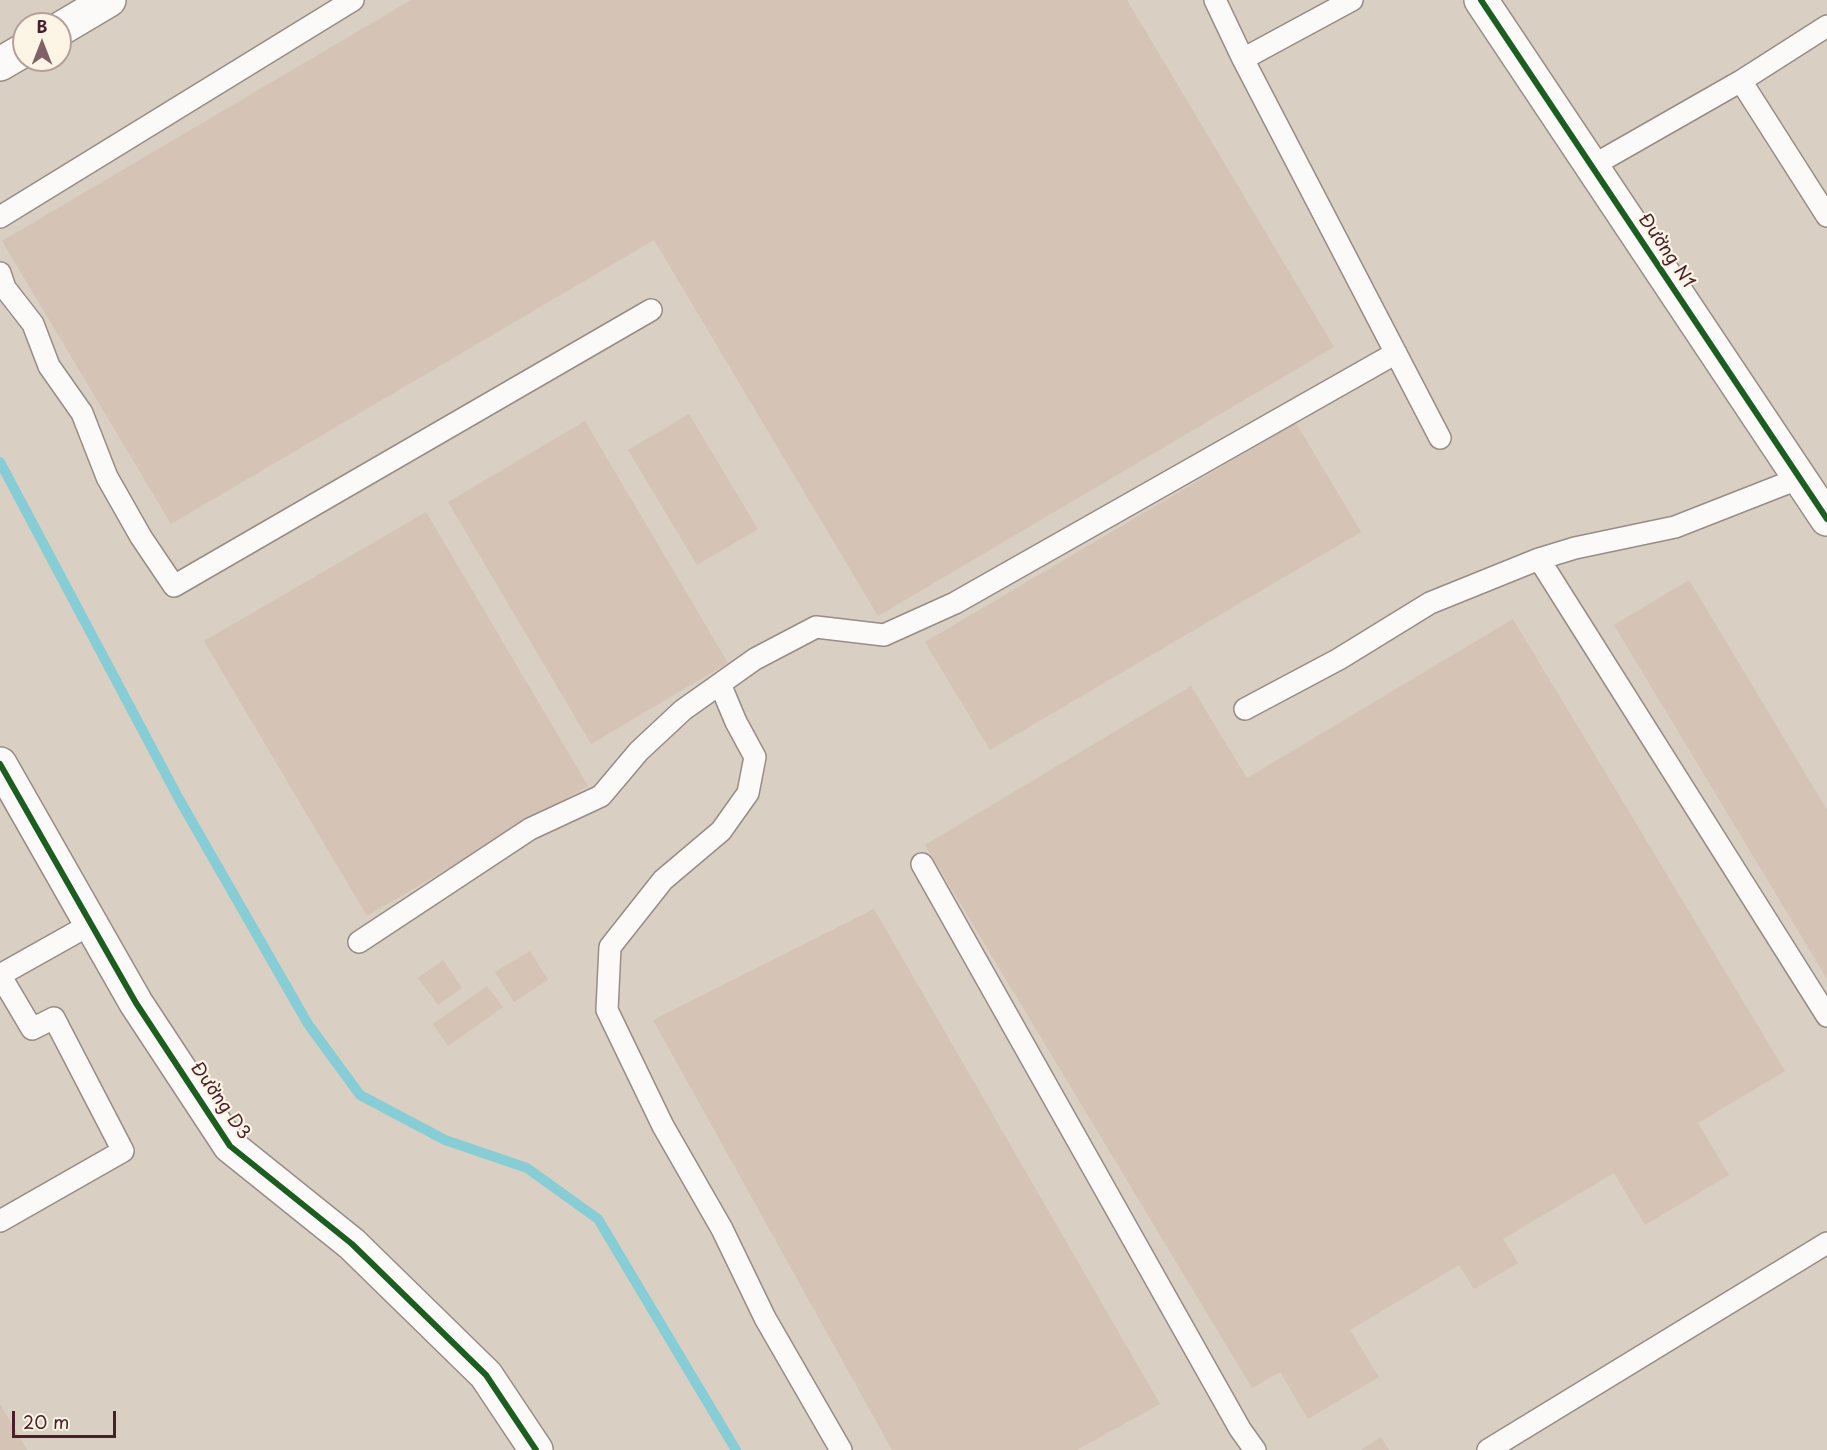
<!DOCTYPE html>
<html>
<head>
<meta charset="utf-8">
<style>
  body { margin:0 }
  #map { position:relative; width:1827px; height:1450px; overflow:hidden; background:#e8dece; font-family:"Playpen Sans",sans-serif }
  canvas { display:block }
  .north { position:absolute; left:12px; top:12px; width:60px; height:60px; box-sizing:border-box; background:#fcf5e5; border:2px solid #b59f9b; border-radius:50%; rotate:0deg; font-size:16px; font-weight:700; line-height:24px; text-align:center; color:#4a1f2b }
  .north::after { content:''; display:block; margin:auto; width:21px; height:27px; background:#816264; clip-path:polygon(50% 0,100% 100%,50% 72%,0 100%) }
  .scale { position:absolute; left:12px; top:1411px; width:104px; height:27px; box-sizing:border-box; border:3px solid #4a1f2b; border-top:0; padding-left:8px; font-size:18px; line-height:21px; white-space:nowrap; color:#4a1f2b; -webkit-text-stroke:4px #fcf5e5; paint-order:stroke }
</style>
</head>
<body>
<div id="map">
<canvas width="1827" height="1450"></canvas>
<div class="north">B</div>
<div class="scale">20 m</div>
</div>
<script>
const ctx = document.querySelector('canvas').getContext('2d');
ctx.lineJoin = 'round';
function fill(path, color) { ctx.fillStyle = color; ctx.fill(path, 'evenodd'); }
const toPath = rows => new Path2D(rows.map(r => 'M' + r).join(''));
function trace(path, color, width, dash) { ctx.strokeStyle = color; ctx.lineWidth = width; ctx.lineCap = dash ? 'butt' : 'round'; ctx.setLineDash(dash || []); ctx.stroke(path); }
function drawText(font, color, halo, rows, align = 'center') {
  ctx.font = font + ' "Playpen Sans",sans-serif'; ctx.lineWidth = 4.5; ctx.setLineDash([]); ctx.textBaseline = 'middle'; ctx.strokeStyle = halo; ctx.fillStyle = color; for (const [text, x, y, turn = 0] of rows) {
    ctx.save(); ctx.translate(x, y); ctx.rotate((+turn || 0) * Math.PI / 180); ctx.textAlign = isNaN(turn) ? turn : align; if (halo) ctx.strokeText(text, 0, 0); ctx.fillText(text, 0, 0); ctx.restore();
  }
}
fill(toPath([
  [0,0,1827,0,1827,1450,0,1450],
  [24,24,60,24,60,60,24,60]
]), '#d9cfc2');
trace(toPath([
  [0,462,179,799,308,1024,360,1095,445,1140,527,1168,598,1219,736,1450]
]), '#87cdd6', 10);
fill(toPath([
  [411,0,1127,0,1334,347,878,616,654,240,171,524,2,241],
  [689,414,758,529,697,565,628,450],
  [585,421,728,663,591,744,448,502],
  [1296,423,1361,532,990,750,925,642],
  [426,512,588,786,367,916,204,641],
  [1689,580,1827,810,1827,979,1614,625],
  [1513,619,1785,1071,1698,1123,1729,1175,1645,1225,1614,1173,1503,1239,1518,1263,1474,1289,1459,1265,1350,1330,1379,1377,1308,1419,1280,1372,1252,1388,925,845,1191,686,1247,778],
  [874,909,1160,1404,1077,1450,892,1450,653,1020],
  [530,951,548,980,514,1002,495,972],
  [443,960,462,988,438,1005,418,978],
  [487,986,503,1007,448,1046,433,1024],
  [0,1404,27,1450,0,1450],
  [1381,1437,1389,1450,1361,1450]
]), '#d5c4b6');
const service = toPath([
  [1215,0,1243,59],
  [1352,0,1243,59,1440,438],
  [1741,81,1827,216],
  [1592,166,1741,81,1827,26],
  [0,217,353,0],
  [0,273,5,288,33,324,49,366,82,413,107,477,141,537,174,586,651,310],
  [1539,559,1575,548,1675,527,1800,478],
  [720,684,736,722,755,757,748,793,721,831,663,880,610,947,607,1010,663,1126,722,1229,765,1318,841,1450],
  [1245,709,1339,659,1430,603,1539,559,1827,1016],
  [922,864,1240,1429,1255,1450],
  [359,942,530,829,601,796,639,751,683,710,755,659,816,627,884,635,955,603,1396,353],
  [0,975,91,924],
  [0,1221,123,1151,54,1018,32,1029,0,975],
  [1488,1450,1827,1243]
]);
const minor = toPath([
  [1481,0,1827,519],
  [60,29,109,0],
  [0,64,24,50],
  [0,764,136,1003,230,1146,352,1244,486,1375,536,1450]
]);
trace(service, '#988c86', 24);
trace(minor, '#988c86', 36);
trace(service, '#fcfaf8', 21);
trace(minor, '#fcfaf8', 33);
trace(toPath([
  [1481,0,1827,519],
  [0,764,136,1003,230,1146,352,1244,486,1375,536,1450]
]), '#1b5e20', 6);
drawText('18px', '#4a1f2b', '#fcf5e5', [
  ["Đường N1",1666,251,56],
  ["Đường D3",220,1101,55]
]);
</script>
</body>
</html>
